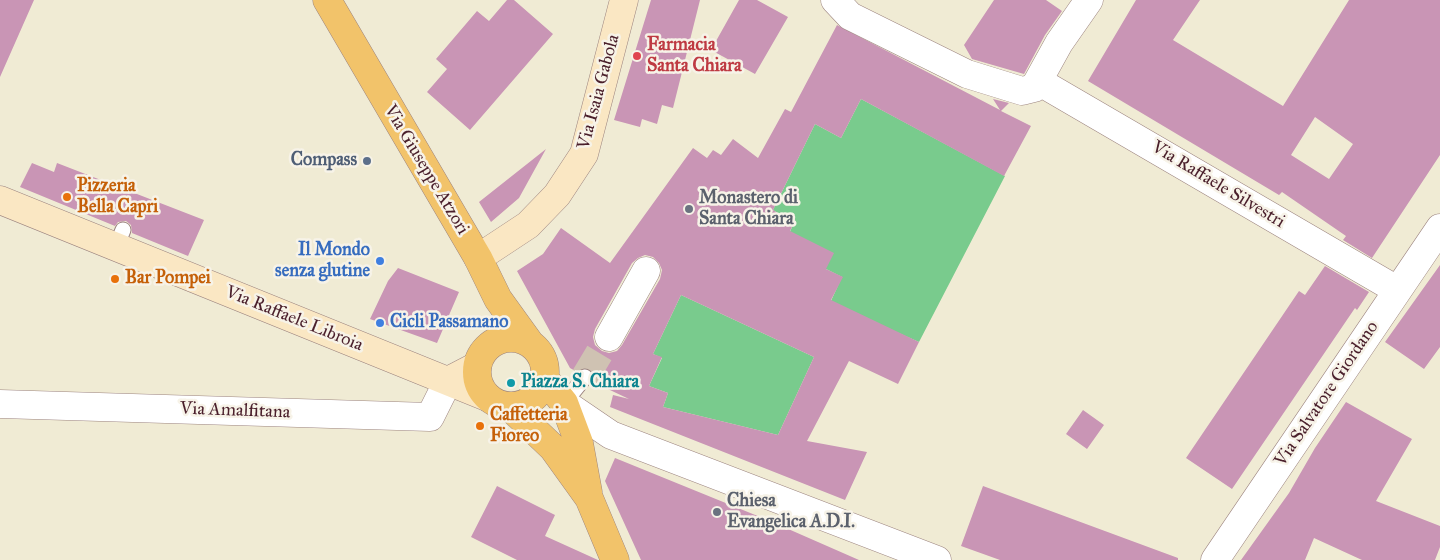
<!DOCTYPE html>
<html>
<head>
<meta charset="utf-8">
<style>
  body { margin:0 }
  canvas { display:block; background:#f0ebd4 }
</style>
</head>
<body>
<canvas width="1440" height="560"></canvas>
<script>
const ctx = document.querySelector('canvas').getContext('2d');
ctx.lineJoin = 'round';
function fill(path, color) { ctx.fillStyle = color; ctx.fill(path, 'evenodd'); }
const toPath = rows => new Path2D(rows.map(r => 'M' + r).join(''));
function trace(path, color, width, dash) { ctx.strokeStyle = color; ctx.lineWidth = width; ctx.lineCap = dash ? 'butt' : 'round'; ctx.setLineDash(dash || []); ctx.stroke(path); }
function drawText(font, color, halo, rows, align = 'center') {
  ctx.font = font + ' "IM FELL Great Primer",serif'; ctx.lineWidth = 5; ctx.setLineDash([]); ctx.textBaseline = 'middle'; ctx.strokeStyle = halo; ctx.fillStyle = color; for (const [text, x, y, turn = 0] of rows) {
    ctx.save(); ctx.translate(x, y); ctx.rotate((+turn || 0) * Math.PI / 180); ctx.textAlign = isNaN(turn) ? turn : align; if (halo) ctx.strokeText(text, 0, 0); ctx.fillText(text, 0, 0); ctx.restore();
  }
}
fill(toPath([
  [861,99,1005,176,919,342,830,303,842,277,826,269,776,261,794,223,773,210,815,124,841,138],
  [681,295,814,357,778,435,663,407,668,393,649,386,662,358,653,354]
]), '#79cb8d');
fill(toPath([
  [0,0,34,0,0,77],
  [507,0,514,0,553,34,470,130,427,92,447,69,436,59,477,11,489,21],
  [651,0,700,0,673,108,662,105,657,124,642,119,640,127,614,120],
  [739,0,757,0,788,17,755,74,711,50],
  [994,0,1046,0,1062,11,1045,35,1024,74,972,59,964,45],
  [1136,0,1200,0,1173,40,1283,106,1349,0,1440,0,1440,155,1372,258,1343,240,1346,236,1282,192,1279,195,1088,81],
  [1315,117,1353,144,1329,179,1291,155],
  [837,25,1000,110,993,99,1009,103,1001,111,1031,126,1004,176,861,99,841,138,815,124,773,210,794,223,790,231,834,253,826,269,843,277,831,300,919,342,898,384,849,361,807,441,867,452,845,500,610,407,613,395,629,399,593,382,594,374,590,369,582,368,577,372,570,368,517,271,543,254,561,228,610,263,693,148,707,158,713,150,721,155,733,139,758,158,785,109,791,112],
  [645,255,653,257,659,263,662,270,660,279,622,345,617,351,609,353,602,351,595,345,593,337,595,329,632,263,638,258],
  [681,295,814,357,778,435,663,407,668,393,649,386,662,357,653,354],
  [546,149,519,198,491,222,479,202],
  [32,163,54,172,57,163,204,220,188,256,132,233,131,225,126,221,118,222,115,226,20,187],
  [1440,265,1440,347,1424,369,1385,342],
  [1325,266,1369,292,1357,310,1355,308,1232,489,1186,458,1299,291,1305,295],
  [398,268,459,292,437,343,370,319,388,281],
  [1346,402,1412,439,1376,501,1440,526,1440,547,1435,560,1362,560,1314,538,1305,560,1241,560,1289,493,1315,448],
  [1083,410,1104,425,1087,449,1066,434],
  [615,458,770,521,859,560,641,560,605,481],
  [497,486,555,515,545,536,598,560,517,560,471,537],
  [983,486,1178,558,1178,560,1000,560,961,546]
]), '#c995b5');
trace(toPath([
  [585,377,609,337]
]), '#cfc2b2', 28, [28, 14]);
const lane = toPath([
  [116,247,123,230],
  [564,403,585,377]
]);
const street = toPath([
  [835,0,850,16,967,74,1022,91,1034,88,1038,81],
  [1089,0,1059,43,1038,81,1397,290],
  [609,337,646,271],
  [564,403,611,435,937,560],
  [0,404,430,417,448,381],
  [1215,560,1440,228]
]);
const secondary = toPath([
  [0,200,487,397],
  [478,258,528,225,557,195,584,154,624,0],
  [448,381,477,366]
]);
const primary = toPath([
  [327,0,478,258,498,299,529,342],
  '477 372a34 34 0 1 1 68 0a34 34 0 1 1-68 0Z',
  [545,379,564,403,579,443,588,492],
  [509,406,553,448,589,498,615,560]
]);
trace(lane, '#9d8580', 17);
trace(street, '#9d8580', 29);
trace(secondary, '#9d8580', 29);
trace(primary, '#9d8580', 29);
trace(lane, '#fff', 15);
trace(street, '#fff', 28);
trace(secondary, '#fae7c3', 28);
trace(primary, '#f2c36a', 28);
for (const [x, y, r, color] of [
  [637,56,5,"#e0444e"],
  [367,161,5,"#5c6f8a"],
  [67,197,5,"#e8710a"],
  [689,209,5,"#6b7280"],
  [380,261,5,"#3f7fe0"],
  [115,279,5,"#e8710a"],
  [380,323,5,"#3f7fe0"],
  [511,383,5,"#0f9aa8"],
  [480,426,5,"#e8710a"],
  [717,512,5,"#6b7280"]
]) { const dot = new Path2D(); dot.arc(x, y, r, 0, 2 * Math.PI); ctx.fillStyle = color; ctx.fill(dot); trace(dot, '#f7f3e8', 2); }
drawText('bold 18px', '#be3a42', '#f7f3e8', [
  ["Farmacia",647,46],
  ["Santa Chiara",647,67]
], 'left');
drawText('18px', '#4a1f2b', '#f7f3e8', [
  ["Via Isaia Gabola",599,92,-75],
  ["Via Giuseppe Atzori",426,170,59],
  ["Via Raffaele Silvestri",1218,185,31],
  ["Via Raffaele Libroia",294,319,22],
  ["Via Salvatore Giordano",1327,394,-56],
  ["Via Amalfitana",235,411,2]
]);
drawText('bold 18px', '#4e5e75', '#f7f3e8', [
  ["Compass",357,161]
], 'right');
drawText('bold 18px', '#c56008', '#f7f3e8', [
  ["Pizzeria",77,187],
  ["Bella Capri",77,208],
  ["Bar Pompei",125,279],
  ["Caffetteria",490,416],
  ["Fioreo",490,437]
], 'left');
drawText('bold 18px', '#5b616d', '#f7f3e8', [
  ["Monastero di",699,199],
  ["Santa Chiara",699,220],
  ["Chiesa",727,502],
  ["Evangelica A.D.I.",727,523]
], 'left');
drawText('bold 18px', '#366cbe', '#f7f3e8', [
  ["Il Mondo",370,251],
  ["senza glutine",370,272],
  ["Cicli Passamano",390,323,"left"]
], 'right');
drawText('bold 18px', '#0d838f', '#f7f3e8', [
  ["Piazza S. Chiara",521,383]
], 'left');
</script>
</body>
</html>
